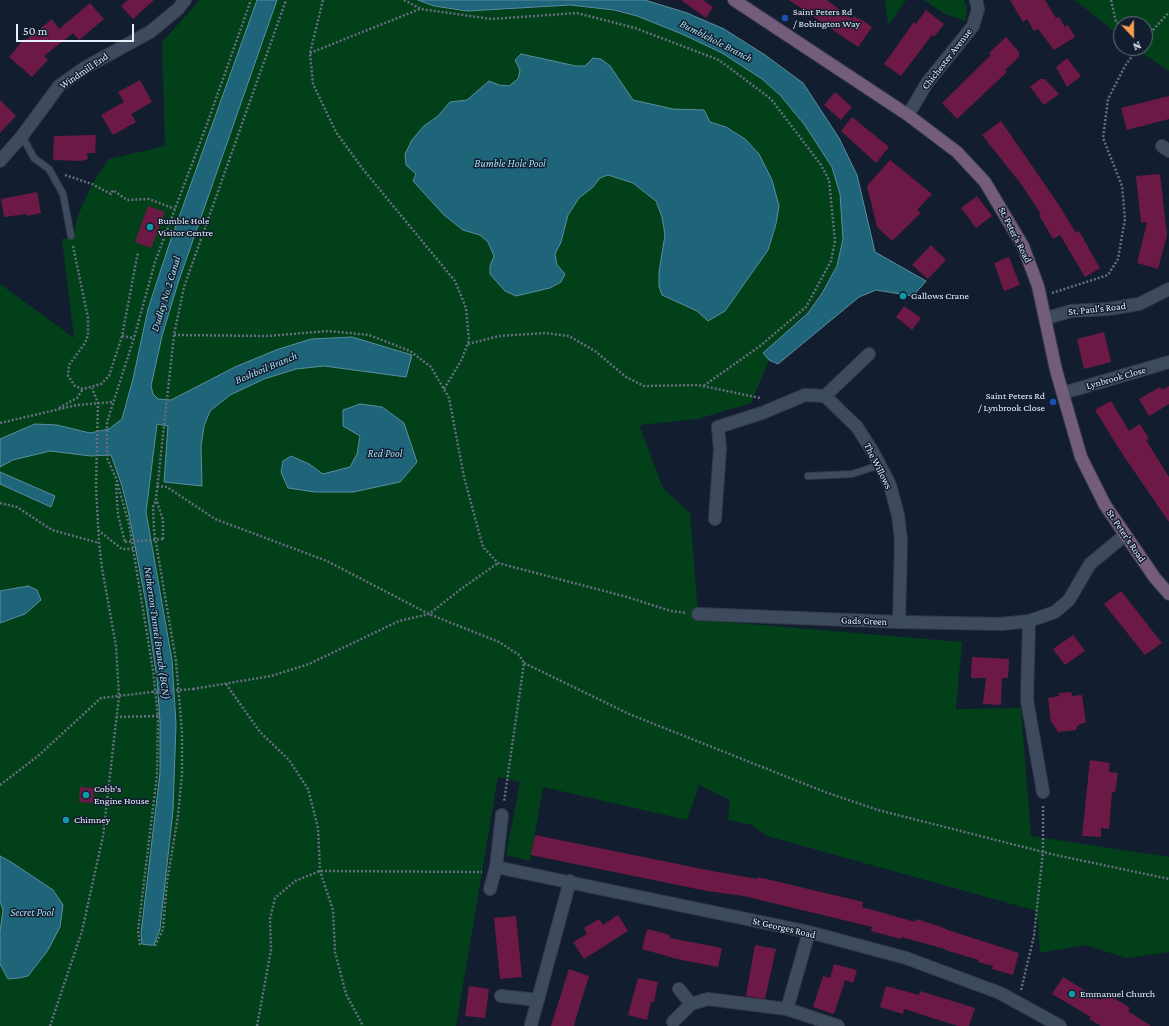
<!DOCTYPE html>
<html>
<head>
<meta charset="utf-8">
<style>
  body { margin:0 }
  #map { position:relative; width:1169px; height:1026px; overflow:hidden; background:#121e2f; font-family:"Crimson Pro",serif }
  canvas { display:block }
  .north { position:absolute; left:1113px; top:16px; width:40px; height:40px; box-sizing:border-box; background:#121e2f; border:1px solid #677281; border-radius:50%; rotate:158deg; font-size:11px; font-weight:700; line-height:16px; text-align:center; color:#e7effc }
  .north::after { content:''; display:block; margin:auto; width:14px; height:18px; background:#f9a04d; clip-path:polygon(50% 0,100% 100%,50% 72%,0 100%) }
  .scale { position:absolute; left:16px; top:24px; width:118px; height:18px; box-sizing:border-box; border:2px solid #e7effc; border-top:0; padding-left:5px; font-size:12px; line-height:14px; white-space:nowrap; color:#e7effc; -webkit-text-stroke:3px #121e2f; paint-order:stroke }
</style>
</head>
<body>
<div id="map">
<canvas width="1169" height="1026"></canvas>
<div class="north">N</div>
<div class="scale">50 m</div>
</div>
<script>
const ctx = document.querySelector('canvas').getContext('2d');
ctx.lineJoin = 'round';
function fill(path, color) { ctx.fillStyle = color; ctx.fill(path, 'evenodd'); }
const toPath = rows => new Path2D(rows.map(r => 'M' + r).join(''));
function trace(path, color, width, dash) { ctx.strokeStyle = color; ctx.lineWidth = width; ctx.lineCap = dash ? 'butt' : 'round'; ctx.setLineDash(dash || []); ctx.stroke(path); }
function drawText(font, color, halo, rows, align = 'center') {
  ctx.font = font + ' "Crimson Pro",serif'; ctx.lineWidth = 3; ctx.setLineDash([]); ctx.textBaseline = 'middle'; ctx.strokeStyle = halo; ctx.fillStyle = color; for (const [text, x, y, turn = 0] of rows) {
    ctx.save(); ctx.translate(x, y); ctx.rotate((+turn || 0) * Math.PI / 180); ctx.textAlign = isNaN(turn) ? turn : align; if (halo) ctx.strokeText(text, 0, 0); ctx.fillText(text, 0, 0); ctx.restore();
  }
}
fill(toPath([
  [200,0,418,0,434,6,592,6,637,16,682,34,722,53,762,79,780,95,804,124,823,151,832,167,837,179,842,213,843,239,837,266,808,312,763,353,769,360,751,403,698,419,639,425,663,488,690,513,698,614,703,620,962,642,956,709,1021,708,1031,836,1169,857,1169,952,1128,958,1084,945,1040,953,1037,911,767,836,752,825,728,820,730,800,699,785,687,820,543,787,530,861,506,855,520,782,498,777,456,1026,0,1026,0,284,74,338,62,239,74,235,77,218,92,184,109,159,165,146,162,42],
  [885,0,906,0,888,25],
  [924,0,964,0,967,7,965,21,945,14],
  [1075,0,1169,0,1169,71,1135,48,1145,48,1145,24,1121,24,1121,37]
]), '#014019');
const water = toPath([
  [257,0,277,0,178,283,162,336,151,386,153,394,158,399,171,400,235,367,276,350,311,339,352,337,412,355,406,377,324,366,296,369,264,379,230,395,210,411,204,426,201,447,202,486,164,482,168,426,157,424,146,512,172,660,176,724,173,810,160,929,154,945,148,945,142,944,141,933,160,773,160,722,157,679,146,603,128,510,122,486,111,455,91,456,50,451,13,460,0,467,0,439,35,424,57,425,90,433,109,429,122,419,133,379,148,309,169,245,257,0],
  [418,0,645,0,687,13,724,29,765,55,803,83,839,138,857,175,875,252,926,281,913,296,876,290,859,297,778,364,769,360,763,353,808,313,822,293,837,266,843,239,840,194,832,167,804,124,780,95,762,79,722,53,682,34,637,16,614,10,570,5,467,11,434,6,418,0],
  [521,54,576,66,585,66,593,58,601,59,610,66,633,100,673,109,704,110,710,122,726,127,745,139,759,154,772,180,779,206,776,224,768,250,725,311,708,321,697,311,662,295,659,286,659,272,665,235,662,217,656,201,633,183,608,175,600,178,593,187,579,198,568,215,561,242,555,254,557,265,565,274,561,282,550,288,516,296,505,291,490,274,490,266,494,256,488,242,480,235,463,230,444,215,413,181,416,174,406,165,405,154,412,140,424,126,438,116,450,102,467,100,489,81,499,85,509,86,518,79,520,70,515,60,521,54],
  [360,404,382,407,404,423,417,462,400,482,353,492,315,492,288,488,281,472,283,461,291,456,309,464,323,474,350,467,357,454,360,436,343,426,343,410,360,404],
  [0,472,55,496,51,507,0,484,0,472],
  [28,586,37,590,41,600,25,614,0,623,0,591,28,586],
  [0,856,11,862,53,890,63,905,60,927,48,950,28,976,19,978,8,979,0,964,0,932,3,910,0,901,0,856]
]);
fill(water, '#1e6579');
trace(water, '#5a8ea0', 1);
fill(toPath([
  [128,0,154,0,133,19,121,6],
  [681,0,703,0,713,7,706,18],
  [789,0,827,0,852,19,854,16,858,19,859,18,872,27,858,47],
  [1010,0,1045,0,1056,18,1059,17,1065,27,1068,25,1075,37,1054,50,1038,29,1034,31,1027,19,1023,22],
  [90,3,104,19,79,40,73,33,44,56,48,60,32,77,9,57,24,39,26,40,52,19,59,29],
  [926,10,944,24,934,37,932,35,901,76,884,64,914,22,916,24],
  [1006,37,1019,52,1019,57,1005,70,1007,72,957,119,942,103,991,55,989,53],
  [1067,58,1081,76,1067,87,1056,67],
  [1040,79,1045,79,1059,94,1044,105,1030,87],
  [140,80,152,102,131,114,136,122,113,135,101,115,124,102,118,92],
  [835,92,852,107,841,120,824,105],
  [1169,96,1169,119,1127,130,1121,108],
  [0,100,16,116,0,133],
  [852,117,889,147,876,163,841,131],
  [1001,121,1059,205,1076,233,1079,231,1100,268,1085,277,1060,235,1053,239,1039,215,1041,214,1021,184,982,135],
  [96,135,95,153,87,153,88,159,81,161,53,160,54,136],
  [890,160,932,194,917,210,921,213,892,241,877,227,867,186],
  [1160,174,1167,235,1158,269,1137,263,1147,222,1141,223,1136,176],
  [37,192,41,213,27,216,26,214,4,217,1,199],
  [977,196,992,216,976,228,961,208],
  [148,206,165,212,151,248,135,242],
  [931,245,946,260,928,279,912,265],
  [1009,257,1020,285,1004,291,994,263],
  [904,306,921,318,912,330,896,317],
  [1104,332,1111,362,1084,369,1077,339],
  [1169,386,1169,404,1149,416,1139,399,1160,387,1162,390],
  [1111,401,1129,431,1140,424,1149,439,1146,440,1169,477,1169,522,1123,455,1095,410],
  [1121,591,1162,643,1145,655,1104,604],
  [1073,635,1085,651,1065,665,1053,649],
  [972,657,1009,659,1008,678,1002,678,1001,705,983,704,986,678,971,678],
  [1071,692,1072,696,1082,695,1086,723,1079,724,1079,726,1076,727,1076,730,1058,732,1051,721,1048,698,1059,696,1059,693],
  [1090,760,1110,763,1109,772,1118,773,1115,792,1112,792,1109,829,1101,828,1101,837,1082,836],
  [80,787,94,788,93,803,79,802],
  [535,835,717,872,758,879,758,877,863,902,862,907,915,922,916,919,945,928,945,929,1019,953,1013,975,992,969,993,966,978,962,979,960,945,950,945,949,901,937,901,939,871,931,872,927,744,896,707,891,531,855],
  [618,915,628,931,584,959,573,942,587,934,584,928,599,919,603,925],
  [516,916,522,977,500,979,494,918],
  [647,929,670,935,670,938,722,948,718,967,677,959,642,949],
  [755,945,776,949,765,999,746,996],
  [834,964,857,970,853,983,845,980,834,1014,813,1007,823,976,830,978],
  [569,969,589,976,576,1018,574,1026,551,1026],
  [1063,977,1101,1000,1106,993,1130,1008,1128,1011,1151,1026,1101,1026,1089,1019,1091,1017,1052,994],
  [638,978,658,982,654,1002,651,1002,647,1020,628,1015],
  [469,986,489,989,485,1018,465,1016],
  [886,986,919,995,920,991,975,1008,969,1026,958,1026,904,1009,903,1014,880,1007]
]), '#6c1946');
const lane = toPath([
  [22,136,34,158,49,169,63,194,71,236],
  [808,476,852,474,880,465]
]);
const street = toPath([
  [908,115,927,83,973,26,978,9,976,0],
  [1162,146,1169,151],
  [0,161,22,136,59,86,86,67,150,32,178,9,185,0],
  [1047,318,1071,311,1108,309,1139,304,1169,289],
  [1063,393,1169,362],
  [825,396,869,354],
  [715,519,720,449,718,427,762,413,805,395,825,396,857,427,873,452,890,485,898,515,901,540,899,622],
  [698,614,899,622,1001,624,1029,621,1055,612,1069,600,1090,564,1125,535],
  [1029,621,1027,700,1043,792],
  [496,867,809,932,906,958,1000,993,1060,1026],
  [490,889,496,867,502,815],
  [679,989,691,1004],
  [501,996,538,1000],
  [787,1009,809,932],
  [673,1022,691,1004,708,999,787,1009,838,1026],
  [531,1025,570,881]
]);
const secondary = toPath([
  [734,0,908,115,957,152,985,182,1023,246,1038,286,1056,370,1081,457,1105,505,1155,578,1169,594]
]);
trace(lane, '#343a49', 8);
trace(street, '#343a49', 14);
trace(secondary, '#343a49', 14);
trace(toPath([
  [323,0,310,53,313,84,336,132,362,168,455,281,466,308,469,340,462,359,444,389],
  [404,0,421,9,491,19,577,13,635,28,719,60,771,99,821,165,829,180,835,241,831,261,806,307,760,346,702,387],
  [1111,0,1116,22,1121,25],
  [1145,39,1169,12],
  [310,53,420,9],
  [65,175,92,184,111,194,113,190,127,200,149,199,175,209],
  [73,246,88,318,88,335,85,343,69,365,68,376,75,386,83,389,101,384,109,376,122,336,138,252],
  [1052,293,1108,275,1118,259,1125,219,1122,186,1103,138,1108,99,1125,66,1138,48],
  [174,335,268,336,328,331,369,335,410,351,431,367,449,398,464,477,483,547,498,563,627,597,671,611,686,613],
  [122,336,134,338],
  [468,344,499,336,546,333,569,336,595,351,626,377,644,386,698,385,760,398],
  [59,408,77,398,83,389],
  [0,423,77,405,113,402],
  [116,484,118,515,125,542],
  [157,486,167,487,215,519,327,561,429,614,499,642,519,655,524,663,504,802],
  [0,503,17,507,52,530,99,543],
  [98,530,122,549,133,549],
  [163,539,163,520,156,499,174,335,184,287,286,0],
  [524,663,629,714,825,792,878,810,1051,854,1169,879],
  [226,684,260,732,289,760,308,789,318,828,320,871,333,910,335,952,346,994,363,1026],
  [193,689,271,676,309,664,399,621,429,614,461,589,498,563],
  [116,717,158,716],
  [0,785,38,756,101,698,152,692],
  [140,945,138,931,157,775,158,716,153,670,129,524,116,478,107,458,107,422,134,338,155,262,207,124,251,0],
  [155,946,163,929,167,882,178,816,182,773,182,732,176,661,154,531,153,507,156,500],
  [1021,990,1034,936,1043,852,1043,805],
  [50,1026,82,931,103,836,119,696,116,646,102,568,99,543,96,486,98,403,92,388],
  [257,1026,271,950,270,919,275,898,295,881,320,871,482,872]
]), '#656f7f', 2.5, [2, 2]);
trace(lane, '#3e4b5f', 6);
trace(street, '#3e4b5f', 12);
trace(secondary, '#745c7d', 12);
trace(toPath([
  [125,542,163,539],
  [152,692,193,689]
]), '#656f7f', 2.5, [2, 2]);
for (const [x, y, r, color] of [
  [785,18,4,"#1a4fb4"],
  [150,227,4,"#0f9aa8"],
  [903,296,4,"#0f9aa8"],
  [1053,402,4,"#1a4fb4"],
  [86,795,4,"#0f9aa8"],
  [66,820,4,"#0f9aa8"],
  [1072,994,4,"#0f9aa8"]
]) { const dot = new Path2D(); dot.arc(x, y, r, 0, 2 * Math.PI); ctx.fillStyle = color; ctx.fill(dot); trace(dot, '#121e2f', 1.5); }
drawText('10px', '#e7effc', '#121e2f', [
  ["Saint Peters Rd",793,12],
  ["/ Bobington Way",793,24],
  ["Bumble Hole",158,221],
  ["Visitor Centre",158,233],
  ["Gallows Crane",911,296],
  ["Saint Peters Rd",1045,396,"right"],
  ["/ Lynbrook Close",1045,408,"right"],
  ["Cobb's",94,789],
  ["Engine House",94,801],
  ["Chimney",74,820],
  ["Emmanuel Church",1080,994]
], 'left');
drawText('10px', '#e7effc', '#121e2f', [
  ["Chichester Avenue",947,59,-52],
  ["Windmill End",84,71,-34],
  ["St. Peter's Road",1015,235,63],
  ["St. Paul's Road",1097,309,-6],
  ["Lynbrook Close",1116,378,-16],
  ["The Willows",878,466,63],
  ["St. Peter's Road",1126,536,56],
  ["Gads Green",864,621,2],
  ["St Georges Road",784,928,13]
]);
drawText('italic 11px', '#a8dff2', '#121e2f', [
  ["Bumblehole Branch",716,41,27],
  ["Bumble Hole Pool",510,164],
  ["Dudley No.2 Canal",166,294,-73],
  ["Boshboil Branch",266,368,-23],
  ["Red Pool",385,454],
  ["Netherton Tunnel Branch (BCN)",157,633,82],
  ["Secret Pool",32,913]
]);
</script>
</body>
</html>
